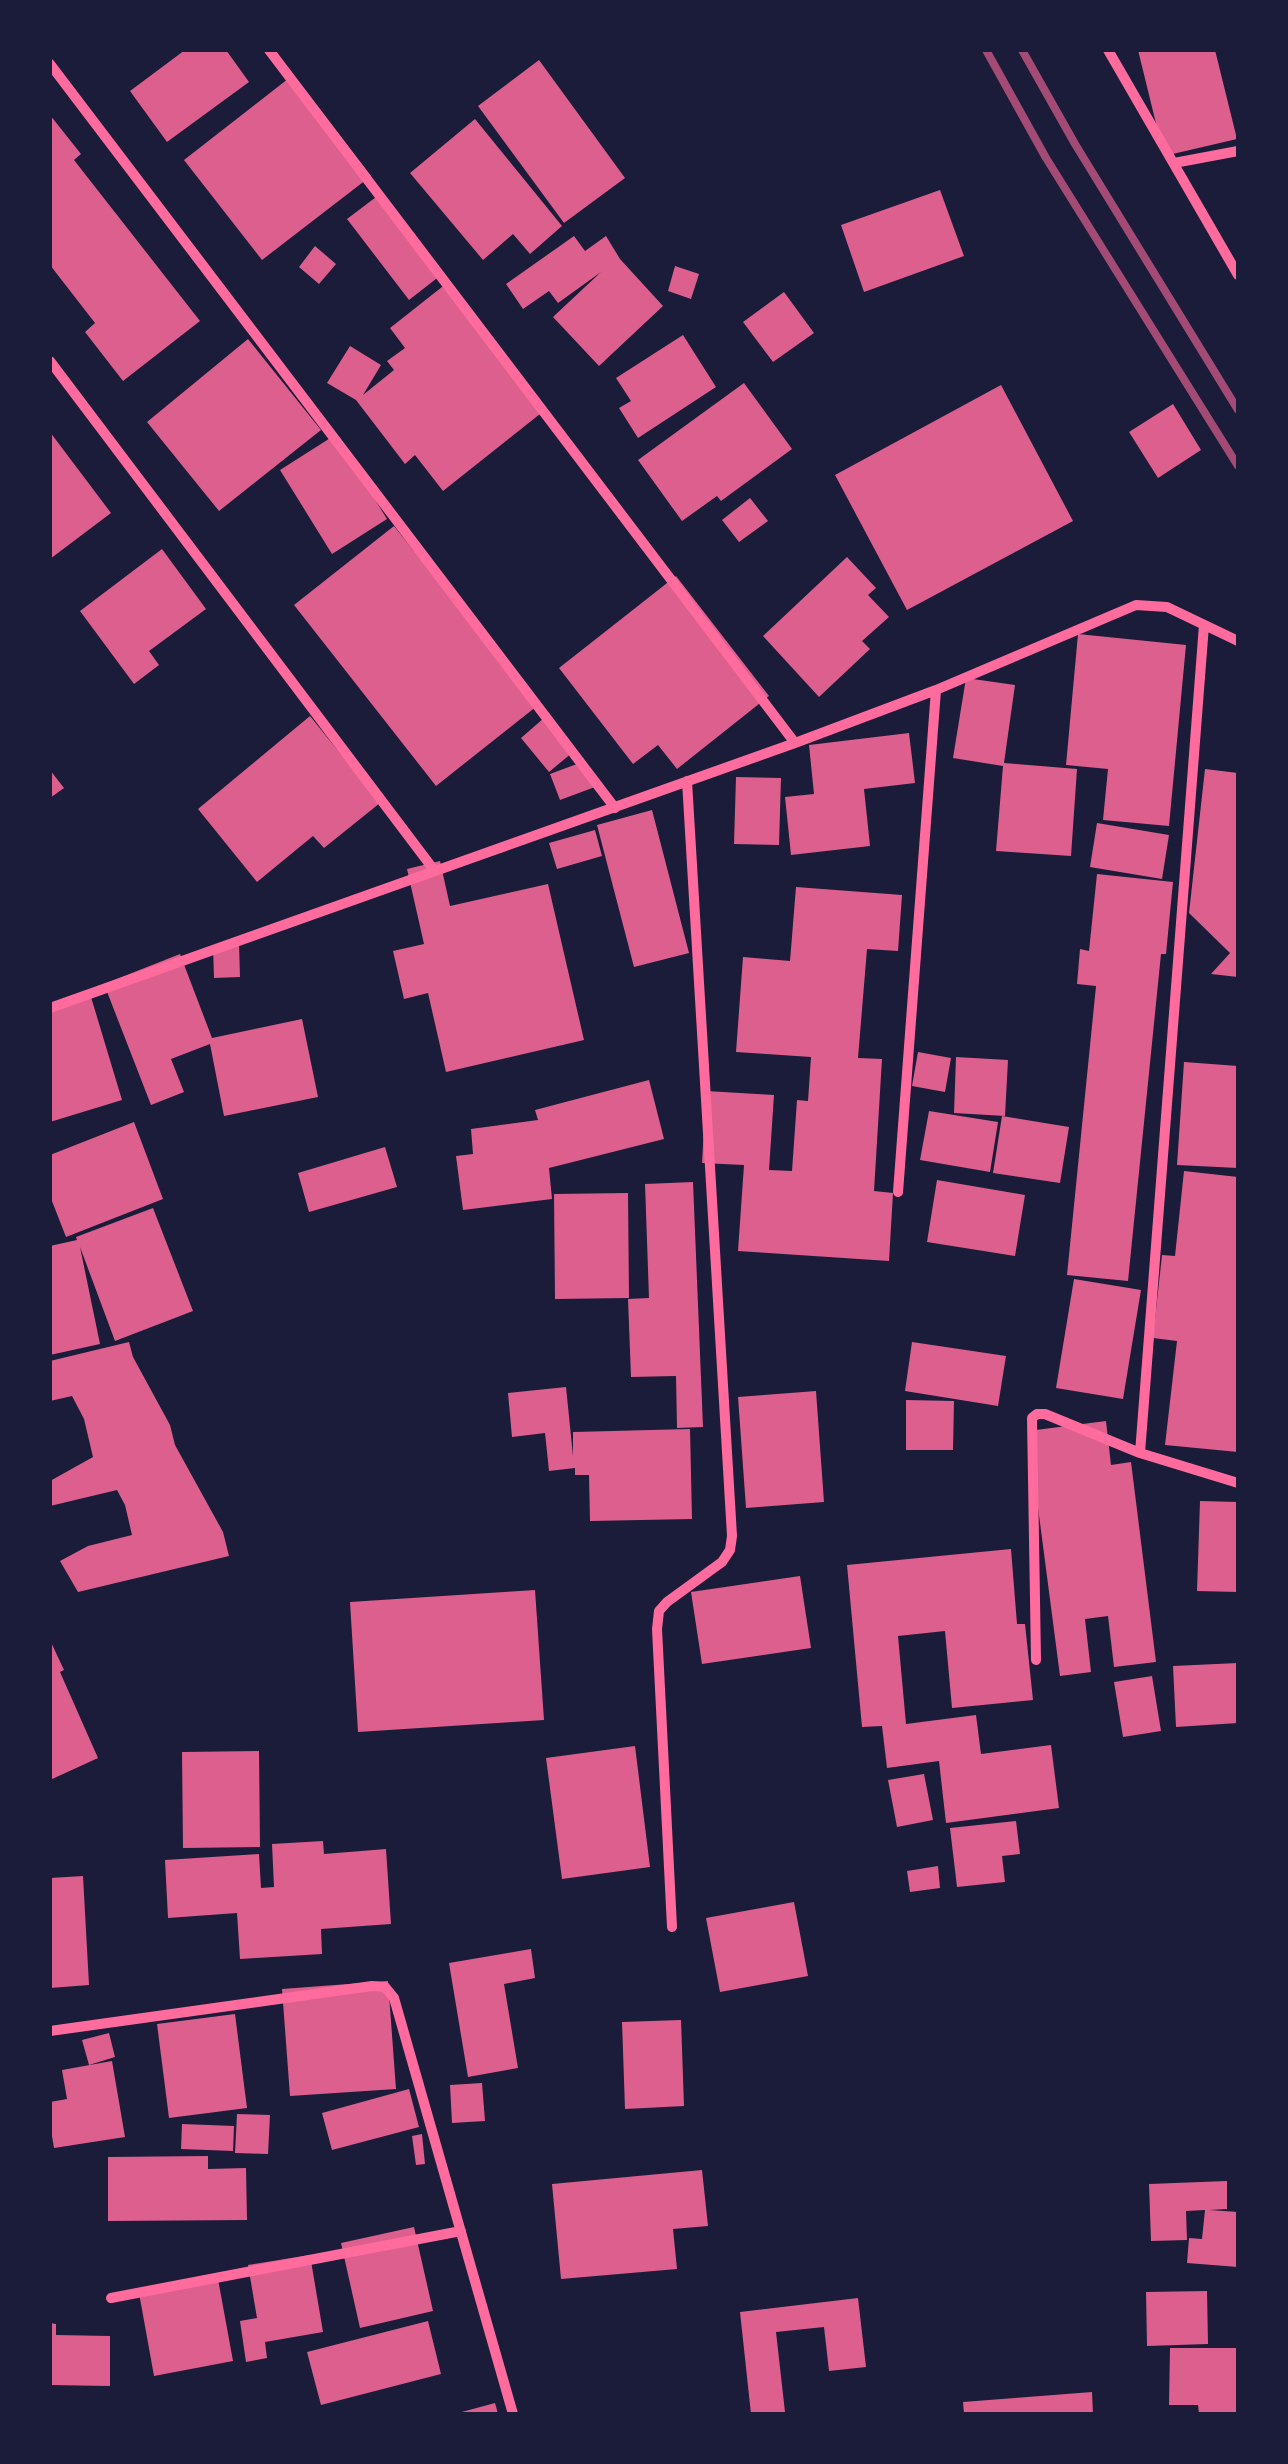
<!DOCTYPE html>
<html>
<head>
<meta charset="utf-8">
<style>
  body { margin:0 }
  #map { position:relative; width:1288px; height:2464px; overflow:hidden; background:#1b1b3a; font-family:Cabin,sans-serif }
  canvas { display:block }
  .frame { position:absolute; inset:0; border:52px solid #1b1b3a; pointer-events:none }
</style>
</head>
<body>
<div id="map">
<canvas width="1288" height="2464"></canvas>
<div class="frame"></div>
</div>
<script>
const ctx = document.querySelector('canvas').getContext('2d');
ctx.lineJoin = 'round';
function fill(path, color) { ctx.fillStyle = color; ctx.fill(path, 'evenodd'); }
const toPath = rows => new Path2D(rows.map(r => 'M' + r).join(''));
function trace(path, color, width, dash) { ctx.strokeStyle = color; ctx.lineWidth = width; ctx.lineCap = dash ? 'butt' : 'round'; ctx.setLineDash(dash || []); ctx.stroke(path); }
fill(toPath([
  [185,50,226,50,249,82,167,142,130,91],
  [1138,50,1215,50,1237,139,1164,156],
  [539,60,625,178,564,223,478,106],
  [293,75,371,176,262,260,184,160],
  [50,115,81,154,74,160,200,321,123,381,85,332,95,323,50,265],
  [475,119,562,226,530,254,513,234,483,260,410,173],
  [940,190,964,256,864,292,841,225],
  [380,194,441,275,409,300,347,219],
  [574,236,585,251,606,236,620,259,663,306,599,366,553,317,601,272,558,303,549,291,523,309,506,284],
  [315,246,336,264,319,284,299,267],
  [675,266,699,274,691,299,668,291],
  [447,283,545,410,443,491,415,455,405,464,356,400,327,383,350,346,381,365,363,395,394,370,387,361,405,348,390,328],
  [784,292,814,333,773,362,743,322],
  [683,335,716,387,638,438,619,408,631,401,616,378],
  [248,339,321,430,219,511,147,422],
  [744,383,792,449,721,501,717,496,682,521,638,460],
  [1001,385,1073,521,907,610,835,475],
  [1173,404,1201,450,1158,478,1129,432],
  [50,432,111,513,50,559],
  [335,435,387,519,332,554,280,470],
  [750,498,768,521,739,542,722,520],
  [394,526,537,706,436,786,294,605],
  [162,549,206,609,149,651,159,665,134,684,80,611],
  [847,557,876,588,868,595,889,617,862,641,870,649,819,697,763,636],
  [676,576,769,696,677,769,658,745,633,764,559,668],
  [1078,634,1186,645,1169,826,1103,820,1108,769,1066,765],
  [966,678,1015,685,1004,763,1077,769,1071,856,996,851,1003,766,953,758],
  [310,716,380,803,324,848,313,836,257,882,198,809],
  [544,718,573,752,549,772,521,738],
  [909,733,915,783,864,789,870,846,791,855,785,797,814,794,809,745],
  [585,761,595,787,560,800,550,774],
  [1205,769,1238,773,1238,977,1211,974,1230,953,1189,913],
  [50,770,64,788,50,798],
  [736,777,781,778,779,845,734,844],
  [652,810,689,953,634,967,597,825],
  [1097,823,1169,835,1162,879,1090,867],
  [595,830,602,856,557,869,549,843],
  [440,861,450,906,548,884,584,1040,446,1072,428,993,404,999,393,951,424,944,407,869],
  [1097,874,1173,882,1166,954,1161,954,1128,1281,1067,1275,1096,986,1077,984,1080,949,1089,951],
  [796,887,902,895,898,951,867,949,858,1058,882,1059,874,1191,893,1193,889,1261,738,1251,744,1165,702,1163,706,1091,774,1095,769,1170,792,1171,797,1100,808,1101,811,1057,736,1052,743,957,790,961],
  [239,944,240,977,214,978,213,946],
  [180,954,212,1038,302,1019,318,1097,224,1116,210,1044,171,1059,184,1092,151,1105,104,984],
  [91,997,122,1100,50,1122,50,1010],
  [918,1052,951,1058,945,1092,912,1086],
  [956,1057,1008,1060,1005,1116,954,1113],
  [1184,1062,1238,1066,1238,1168,1177,1165],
  [649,1080,664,1139,549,1168,552,1199,463,1210,456,1156,473,1154,471,1129,538,1120,535,1110],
  [929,1111,998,1122,990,1172,920,1160],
  [1002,1116,1069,1127,1060,1183,993,1173],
  [134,1122,163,1199,66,1237,50,1196,50,1155],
  [385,1147,397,1187,309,1212,298,1173],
  [1184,1171,1238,1177,1238,1452,1165,1445,1177,1341,1153,1338,1162,1255,1175,1256],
  [937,1180,1025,1195,1015,1256,927,1242],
  [693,1182,703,1427,677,1428,676,1376,631,1377,628,1299,649,1298,645,1184],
  [628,1193,629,1298,555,1299,554,1194],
  [153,1208,193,1311,115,1341,80,1247,100,1344,50,1355,50,1246,77,1240,76,1237],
  [1074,1279,1141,1290,1123,1399,1056,1388],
  [129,1342,133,1357,170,1425,175,1445,223,1532,229,1556,78,1592,60,1561,88,1546,132,1535,125,1505,117,1490,50,1506,50,1481,93,1457,84,1419,72,1396,50,1401,50,1361],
  [912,1342,1006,1356,998,1406,905,1391],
  [566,1387,573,1456,573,1432,690,1429,692,1519,590,1521,589,1475,575,1475,575,1468,549,1471,545,1433,512,1437,508,1393],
  [816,1391,824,1502,746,1508,738,1397],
  [906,1400,954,1401,953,1450,906,1450],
  [1106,1421,1111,1465,1131,1462,1156,1662,1114,1667,1108,1616,1085,1619,1091,1672,1060,1676,1028,1431],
  [1200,1501,1238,1502,1238,1592,1197,1591],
  [1011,1549,1017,1624,1025,1624,1033,1700,952,1708,945,1631,898,1636,906,1724,976,1715,981,1754,1051,1745,1059,1808,946,1823,939,1761,887,1768,882,1726,862,1727,847,1565],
  [800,1576,811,1648,702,1664,691,1592],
  [535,1590,544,1720,358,1732,350,1602],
  [50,1640,64,1670,60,1672,98,1758,50,1780],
  [1238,1663,1238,1723,1176,1727,1173,1666],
  [1152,1676,1161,1731,1123,1737,1114,1682],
  [635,1746,650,1867,562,1879,546,1758],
  [259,1751,260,1847,183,1848,182,1752],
  [924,1774,933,1820,897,1827,888,1780],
  [1016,1821,1020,1854,1002,1856,1005,1882,957,1887,950,1828],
  [323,1841,324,1854,386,1849,391,1924,321,1929,322,1954,240,1959,237,1913,168,1918,165,1860,259,1854,261,1888,274,1887,272,1844],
  [938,1866,940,1888,910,1892,907,1871],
  [83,1876,89,1985,50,1988,50,1878],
  [794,1902,808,1976,720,1992,706,1918],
  [531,1949,535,1978,504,1984,518,2068,468,2077,449,1963],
  [388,1981,396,2089,290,2096,282,1989],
  [235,2014,247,2108,169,2118,157,2024],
  [681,2020,684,2106,625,2109,622,2022],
  [109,2033,115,2057,89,2065,82,2040],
  [112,2061,125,2137,54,2148,50,2124,50,2102,67,2099,62,2070],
  [482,2083,485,2121,452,2123,450,2085],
  [409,2089,419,2127,332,2150,322,2113],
  [237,2114,270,2115,268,2154,235,2153],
  [182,2124,234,2126,233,2151,181,2149],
  [422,2134,425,2164,416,2165,412,2136],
  [208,2156,208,2169,246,2168,247,2220,108,2221,108,2157],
  [702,2170,708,2226,673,2229,677,2269,561,2279,552,2184],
  [1227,2181,1227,2209,1209,2210,1238,2212,1238,2267,1187,2263,1189,2238,1202,2239,1205,2210,1186,2211,1187,2240,1151,2241,1149,2184],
  [414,2227,433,2311,360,2328,341,2243],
  [310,2255,323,2332,265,2342,267,2358,246,2362,240,2321,257,2318,248,2265],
  [218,2279,233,2361,154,2376,139,2293],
  [1207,2291,1208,2344,1147,2346,1146,2292],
  [858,2298,866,2367,829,2371,824,2327,776,2332,785,2412,751,2414,740,2312],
  [428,2321,441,2374,321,2405,307,2352],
  [50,2323,56,2324,56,2335,110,2336,110,2386,50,2385],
  [1170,2348,1238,2348,1238,2414,1199,2414,1198,2405,1169,2405],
  [1092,2392,1093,2414,964,2414,963,2402],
  [495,2403,498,2414,459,2414,458,2413]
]), '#dd5f8e');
trace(toPath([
  [269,50,795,743],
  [1108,50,1238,275],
  [50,64,615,808],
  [1174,163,1238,151],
  [50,361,434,870],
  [50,1008,795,743,936,690,1136,605,1167,607,1238,641],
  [898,1192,936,690],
  [1140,1453,1204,625],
  [1036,1660,1032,1418,1037,1414,1045,1414,1140,1453,1238,1483],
  [672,1927,657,1629,659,1611,667,1602,722,1562,730,1550,732,1536,687,781],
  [50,2031,372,1986,385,1987,394,1998,513,2414],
  [111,2298,461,2231]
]), '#ff6b9d', 10);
trace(toPath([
  [986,50,1046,158,1238,466],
  [1022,50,1075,144,1238,410]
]), '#a44b75', 8);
</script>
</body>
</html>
